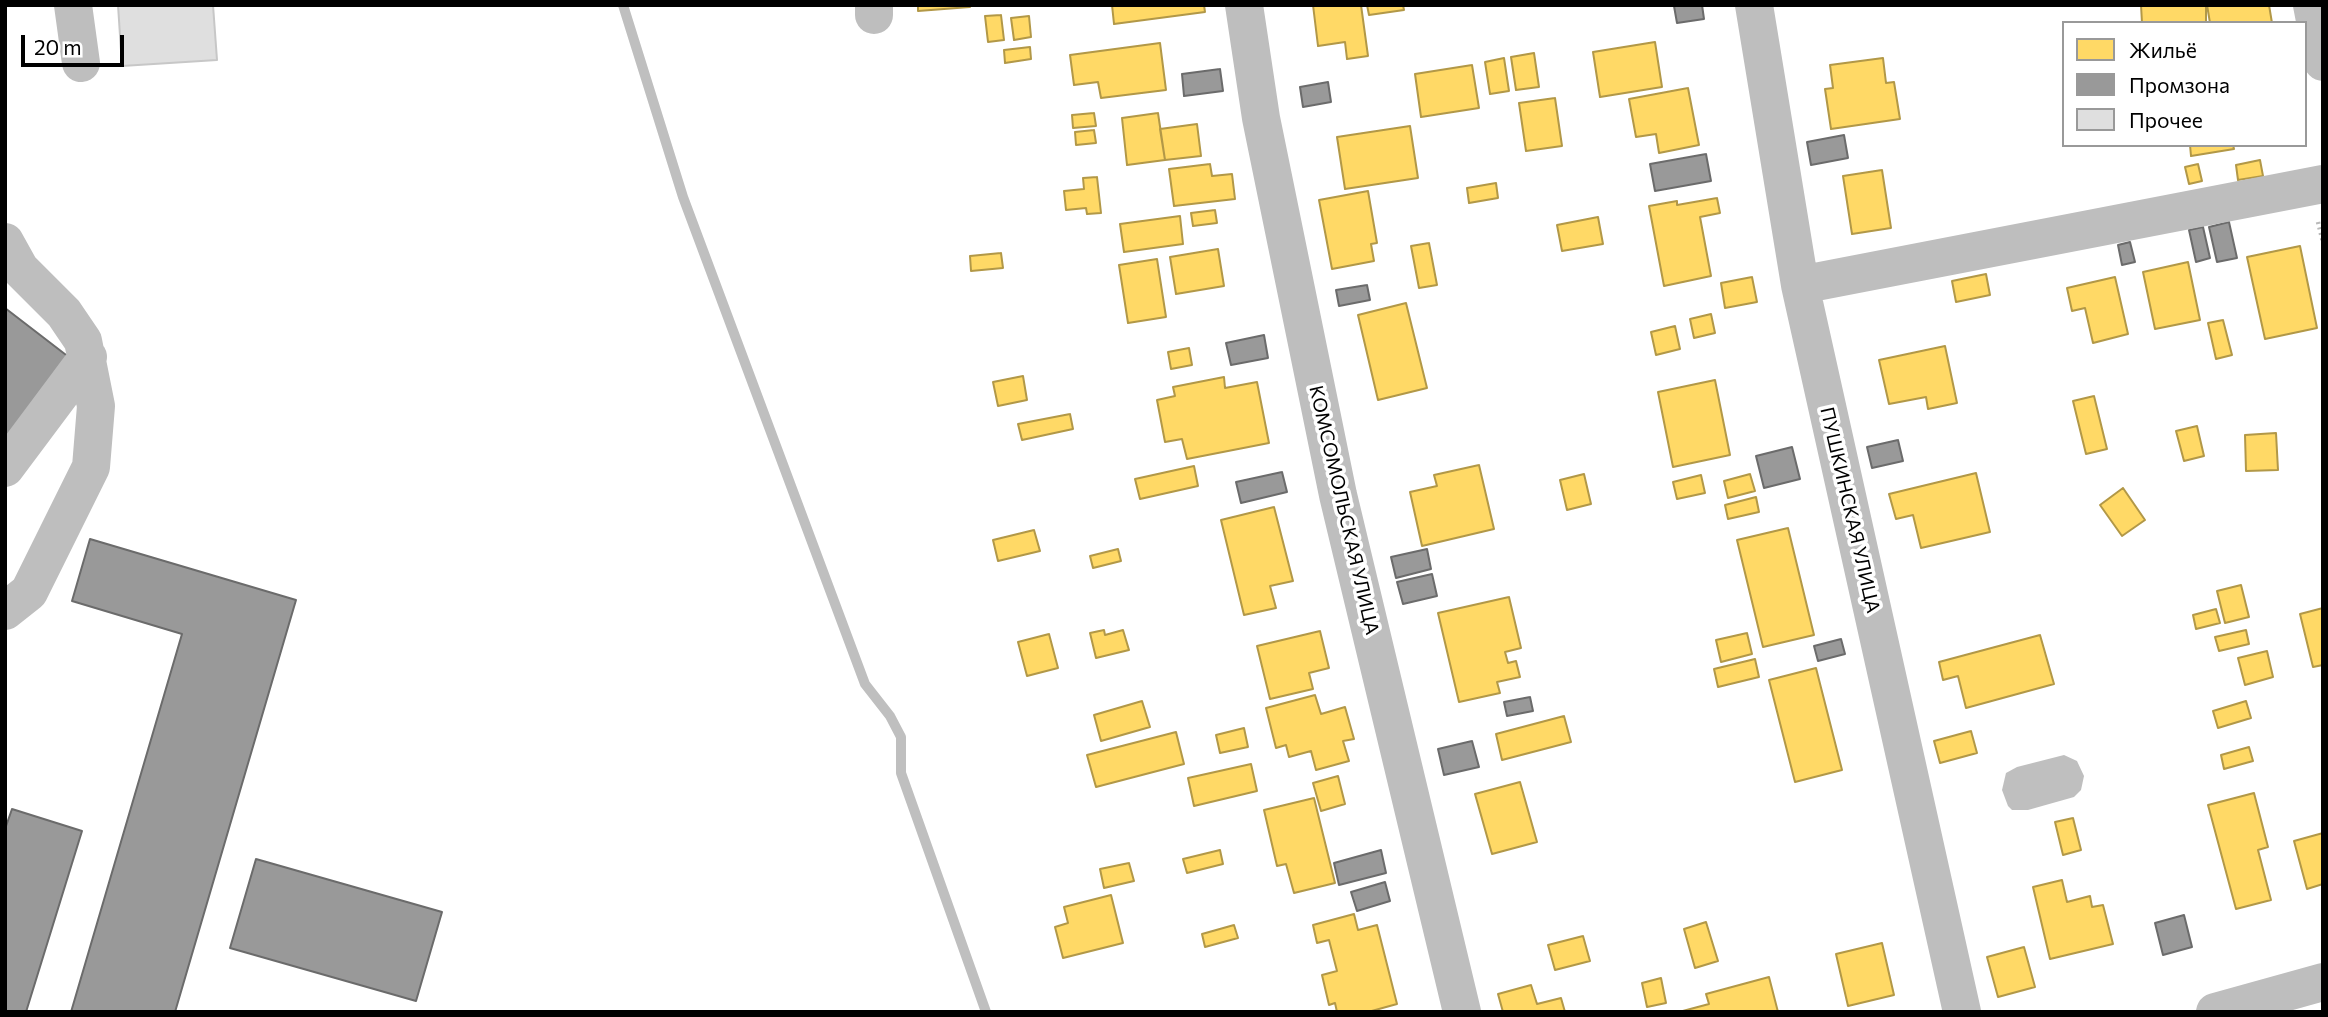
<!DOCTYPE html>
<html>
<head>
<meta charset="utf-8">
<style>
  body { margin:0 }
  #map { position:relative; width:2328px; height:1017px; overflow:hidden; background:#fff; font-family:Commissioner,sans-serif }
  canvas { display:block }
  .frame { position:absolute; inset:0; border:7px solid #000; pointer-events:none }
  .legend { position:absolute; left:2062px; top:21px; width:245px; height:126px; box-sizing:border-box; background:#fff; border:2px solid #999; margin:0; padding:9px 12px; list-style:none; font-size:21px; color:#000 }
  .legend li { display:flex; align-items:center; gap:14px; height:35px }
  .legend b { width:35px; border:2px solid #999 }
  .scale { position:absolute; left:21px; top:35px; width:103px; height:32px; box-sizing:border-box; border:4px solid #000; border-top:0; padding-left:9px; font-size:21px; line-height:24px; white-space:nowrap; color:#000; -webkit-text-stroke:5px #fff; paint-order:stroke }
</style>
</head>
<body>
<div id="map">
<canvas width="2328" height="1017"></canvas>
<div class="frame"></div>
<ul class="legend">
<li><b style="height:19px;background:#ffd966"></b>Жильё</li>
<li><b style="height:19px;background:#999"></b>Промзона</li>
<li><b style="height:19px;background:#dfdfdf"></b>Прочее</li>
</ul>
<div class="scale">20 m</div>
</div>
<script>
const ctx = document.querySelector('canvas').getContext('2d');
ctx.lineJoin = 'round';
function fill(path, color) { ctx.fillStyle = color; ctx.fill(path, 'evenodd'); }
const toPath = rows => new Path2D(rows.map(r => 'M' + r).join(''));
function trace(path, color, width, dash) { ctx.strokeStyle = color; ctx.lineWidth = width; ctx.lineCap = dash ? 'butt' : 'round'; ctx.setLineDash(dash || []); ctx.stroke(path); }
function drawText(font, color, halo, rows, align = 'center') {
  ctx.font = font + ' Commissioner,sans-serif'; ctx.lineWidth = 7; ctx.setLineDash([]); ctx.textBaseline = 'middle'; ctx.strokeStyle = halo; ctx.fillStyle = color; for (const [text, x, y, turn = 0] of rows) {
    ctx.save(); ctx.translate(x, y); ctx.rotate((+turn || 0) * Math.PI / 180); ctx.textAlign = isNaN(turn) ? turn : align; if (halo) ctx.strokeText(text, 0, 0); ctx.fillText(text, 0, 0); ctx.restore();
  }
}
fill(toPath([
  [2064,755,2077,761,2084,776,2081,790,2074,797,2028,810,2012,810,2008,806,2002,790,2006,773,2017,767]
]), '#bfbfbf');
const homes = toPath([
  [918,5,970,5,970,7,918,11,918,5],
  [1112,5,1204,5,1205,12,1114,24,1112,5],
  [1313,5,1361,5,1368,56,1347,59,1345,42,1318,46,1313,5],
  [1367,5,1403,5,1404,10,1369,15,1367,5],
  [2141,5,2206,5,2206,23,2142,23,2141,5],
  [2207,5,2269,5,2272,23,2210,23,2207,5],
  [1001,15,1004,40,988,42,985,16,1001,15],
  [1029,16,1031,37,1014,40,1011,18,1029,16],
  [1655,42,1662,87,1600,97,1593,52,1655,42],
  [1160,43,1166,90,1101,98,1098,82,1074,85,1070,55,1160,43],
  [1030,47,1031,59,1005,63,1004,50,1030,47],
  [1534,53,1539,87,1516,90,1511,57,1534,53],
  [1504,58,1509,91,1490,94,1485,62,1504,58],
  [1883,58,1886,83,1894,82,1900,119,1831,129,1825,89,1833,88,1830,65,1883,58],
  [1472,65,1479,108,1421,117,1415,74,1472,65],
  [1688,88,1699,145,1659,153,1656,134,1636,137,1629,99,1688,88],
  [1555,98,1562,146,1526,151,1519,103,1555,98],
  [1094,113,1096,126,1073,128,1072,115,1094,113],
  [1158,113,1165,160,1127,165,1122,118,1158,113],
  [1197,124,1201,156,1165,160,1160,129,1197,124],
  [1410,126,1418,178,1345,189,1337,137,1410,126],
  [1094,130,1096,143,1076,145,1075,132,1094,130],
  [2190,145,2233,145,2234,149,2191,156,2190,145],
  [2260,160,2263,176,2238,180,2236,165,2260,160],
  [1210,164,1212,176,1232,174,1235,199,1174,206,1169,169,1210,164],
  [2198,164,2202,181,2189,184,2185,167,2198,164],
  [1882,170,1891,228,1852,234,1843,176,1882,170],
  [1097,177,1101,213,1087,214,1086,208,1066,210,1064,191,1084,189,1083,178,1097,177],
  [1496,183,1498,198,1469,203,1467,188,1496,183],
  [1368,191,1377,243,1371,244,1374,261,1332,269,1319,200,1368,191],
  [1717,198,1720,213,1700,217,1711,276,1664,286,1649,206,1677,201,1677,205,1717,198],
  [1215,210,1217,223,1193,226,1191,213,1215,210],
  [1180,216,1183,244,1124,252,1120,224,1180,216],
  [1598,217,1603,244,1562,251,1557,225,1598,217],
  [1429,243,1437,285,1419,288,1411,246,1429,243],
  [2300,246,2317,328,2265,339,2247,257,2300,246],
  [1218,249,1224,286,1176,294,1170,257,1218,249],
  [1001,253,1003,268,971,271,970,256,1001,253],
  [1157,259,1166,317,1128,323,1119,265,1157,259],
  [2188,262,2200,320,2155,329,2143,272,2188,262],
  [1986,274,1990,295,1956,302,1952,281,1986,274],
  [1752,277,1757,302,1725,308,1721,283,1752,277],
  [2115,277,2128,334,2093,343,2085,308,2072,311,2067,288,2115,277],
  [1406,303,1427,388,1378,400,1358,315,1406,303],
  [1711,314,1715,333,1694,338,1690,319,1711,314],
  [2223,320,2232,355,2216,359,2208,323,2223,320],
  [1675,326,1680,349,1656,355,1651,332,1675,326],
  [1945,346,1957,403,1928,409,1926,397,1889,404,1879,360,1945,346],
  [1189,348,1192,365,1171,369,1168,352,1189,348],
  [1023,376,1027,400,998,406,993,382,1023,376],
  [1224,377,1225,388,1257,382,1269,443,1187,459,1182,439,1165,442,1157,400,1175,396,1173,387,1224,377],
  [1715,380,1730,455,1673,467,1658,392,1715,380],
  [2094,396,2107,449,2086,454,2073,401,2094,396],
  [1070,414,1073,429,1022,440,1018,424,1070,414],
  [2197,426,2204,456,2184,461,2176,431,2197,426],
  [2276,433,2278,470,2246,471,2245,435,2276,433],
  [1479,465,1494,529,1422,546,1410,492,1437,486,1434,475,1479,465],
  [1194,466,1198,486,1140,499,1135,479,1194,466],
  [1976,473,1990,532,1921,548,1913,515,1896,519,1889,494,1976,473],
  [1584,474,1591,504,1567,510,1560,480,1584,474],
  [1750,474,1755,491,1728,498,1724,481,1750,474],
  [1701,475,1705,493,1677,499,1673,482,1701,475],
  [2123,488,2145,520,2122,536,2100,505,2123,488],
  [1756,497,1759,512,1728,519,1725,505,1756,497],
  [1274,507,1293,581,1270,586,1276,608,1244,615,1221,520,1274,507],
  [1788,528,1814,635,1763,647,1737,540,1788,528],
  [1034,530,1040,551,998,561,993,540,1034,530],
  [1118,549,1121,561,1093,568,1090,556,1118,549],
  [2241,585,2249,617,2225,623,2217,591,2241,585],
  [1509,597,1521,648,1505,652,1508,663,1516,661,1520,677,1497,682,1500,693,1459,702,1438,613,1509,597],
  [2323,608,2323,665,2313,667,2300,614,2323,608],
  [2216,609,2220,623,2196,629,2193,615,2216,609],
  [1104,630,1105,635,1123,630,1129,650,1096,658,1090,633,1104,630],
  [2246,630,2249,644,2219,651,2215,637,2246,630],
  [1320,631,1329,668,1309,673,1313,689,1270,699,1257,646,1320,631],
  [1747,633,1752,654,1721,662,1716,640,1747,633],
  [1049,634,1058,668,1027,676,1018,642,1049,634],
  [2040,635,2054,684,1966,708,1958,676,1943,680,1939,662,2040,635],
  [2267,651,2273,677,2245,685,2238,658,2267,651],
  [1755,659,1759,677,1718,687,1714,669,1755,659],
  [1816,668,1842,770,1795,782,1769,680,1816,668],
  [1315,695,1321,714,1345,707,1354,739,1343,741,1349,761,1316,770,1311,751,1289,757,1286,745,1276,748,1266,708,1315,695],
  [1142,701,1150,727,1101,741,1094,715,1142,701],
  [2246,701,2251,718,2218,728,2213,711,2246,701],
  [1564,716,1571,742,1502,760,1496,734,1564,716],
  [1244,728,1248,747,1220,753,1216,735,1244,728],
  [1971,731,1977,753,1940,763,1934,741,1971,731],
  [1176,732,1184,764,1096,787,1087,755,1176,732],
  [2249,747,2253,761,2224,769,2221,755,2249,747],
  [1251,764,1257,791,1194,806,1188,778,1251,764],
  [1338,776,1345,804,1321,811,1313,783,1338,776],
  [1520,782,1537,842,1492,854,1475,794,1520,782],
  [2254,793,2268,847,2258,850,2271,900,2236,909,2208,805,2254,793],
  [1314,798,1335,883,1294,893,1286,864,1277,866,1264,810,1314,798],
  [2073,818,2081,850,2063,855,2055,822,2073,818],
  [2323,833,2323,884,2307,889,2294,841,2323,833],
  [1220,850,1223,864,1187,873,1183,859,1220,850],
  [1129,863,1134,881,1104,888,1100,869,1129,863],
  [2062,880,2067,902,2090,896,2092,907,2103,905,2113,944,2050,959,2033,887,2062,880],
  [1111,895,1123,943,1063,958,1055,927,1068,923,1064,907,1111,895],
  [1354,914,1358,930,1377,925,1397,1004,1368,1012,1337,1012,1335,1003,1329,1005,1322,975,1337,971,1329,940,1317,943,1313,925,1354,914],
  [1706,922,1718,961,1695,968,1684,929,1706,922],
  [1234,925,1238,938,1205,947,1202,934,1234,925],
  [1583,936,1590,961,1555,970,1548,945,1583,936],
  [1882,943,1894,995,1848,1006,1836,954,1882,943],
  [2024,947,2035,987,1998,997,1987,957,2024,947],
  [1769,977,1778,1012,1679,1012,1709,1004,1706,994,1769,977],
  [1661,978,1666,1003,1647,1007,1642,983,1661,978],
  [1531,985,1537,1004,1561,998,1565,1012,1503,1012,1498,994,1531,985]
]);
fill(homes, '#ffd966');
trace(homes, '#b29847', 2);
const industry = toPath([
  [1702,5,1704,19,1677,23,1674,6,1702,5],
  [1220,69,1223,91,1184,96,1182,74,1220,69],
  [1328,82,1331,102,1303,107,1300,87,1328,82],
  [1844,135,1848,158,1811,165,1807,142,1844,135],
  [1706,154,1711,181,1655,191,1650,164,1706,154],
  [2229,222,2237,258,2217,262,2209,227,2229,222],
  [2203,227,2210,258,2196,262,2189,230,2203,227],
  [2130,242,2135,262,2122,265,2118,245,2130,242],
  [1367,285,1370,300,1339,306,1336,290,1367,285],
  [5,308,70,358,5,441,5,308],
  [1264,335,1268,358,1231,365,1226,343,1264,335],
  [1898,440,1903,461,1872,468,1867,447,1898,440],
  [1792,447,1800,479,1764,488,1756,456,1792,447],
  [1282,472,1287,492,1241,503,1236,482,1282,472],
  [90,539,296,600,175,1012,71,1012,182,634,72,601,90,539],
  [1427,549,1431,569,1396,578,1391,557,1427,549],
  [1432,574,1437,596,1403,604,1397,582,1432,574],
  [1841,639,1845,654,1818,661,1814,646,1841,639],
  [1530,697,1533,711,1507,716,1504,702,1530,697],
  [1472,741,1479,767,1444,775,1438,749,1472,741],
  [12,809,82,831,26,1012,5,1012,5,829,12,809],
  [1381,850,1386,873,1339,885,1334,863,1381,850],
  [256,859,442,912,416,1001,230,948,256,859],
  [1385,882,1390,901,1357,911,1351,892,1385,882],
  [2184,915,2192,947,2163,955,2155,923,2184,915]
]);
fill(industry, '#999');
trace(industry, '#6b6b6b', 2);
trace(toPath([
  [623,5,683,197,865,684,890,716,901,737,901,773,986,1012]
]), '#bfbfbf', 10);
const building = toPath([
  [118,5,213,5,217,60,122,66,118,5]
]);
fill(building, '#dfdfdf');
trace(building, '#c7c7c7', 2);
trace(toPath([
  [2318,222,2323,242]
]), '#b9b9b9', 4.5, [2, 3.5]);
trace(toPath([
  [73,5,81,63],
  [874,5,874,15],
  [1244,5,1261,118,1338,495,1462,1012],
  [1754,5,1800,285,1962,1012],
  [2312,5,2323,62],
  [5,242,20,269,64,313,83,341,96,406,91,467,29,592,5,611],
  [1800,285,2323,184],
  [5,468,88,357],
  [2215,1012,2323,982]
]), '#bebebe', 38);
drawText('19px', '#000', '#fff', [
  ["КОМСОМОЛЬСКАЯ УЛИЦА",1344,510,77],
  ["ПУШКИНСКАЯ УЛИЦА",1850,510,77]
]);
</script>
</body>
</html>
